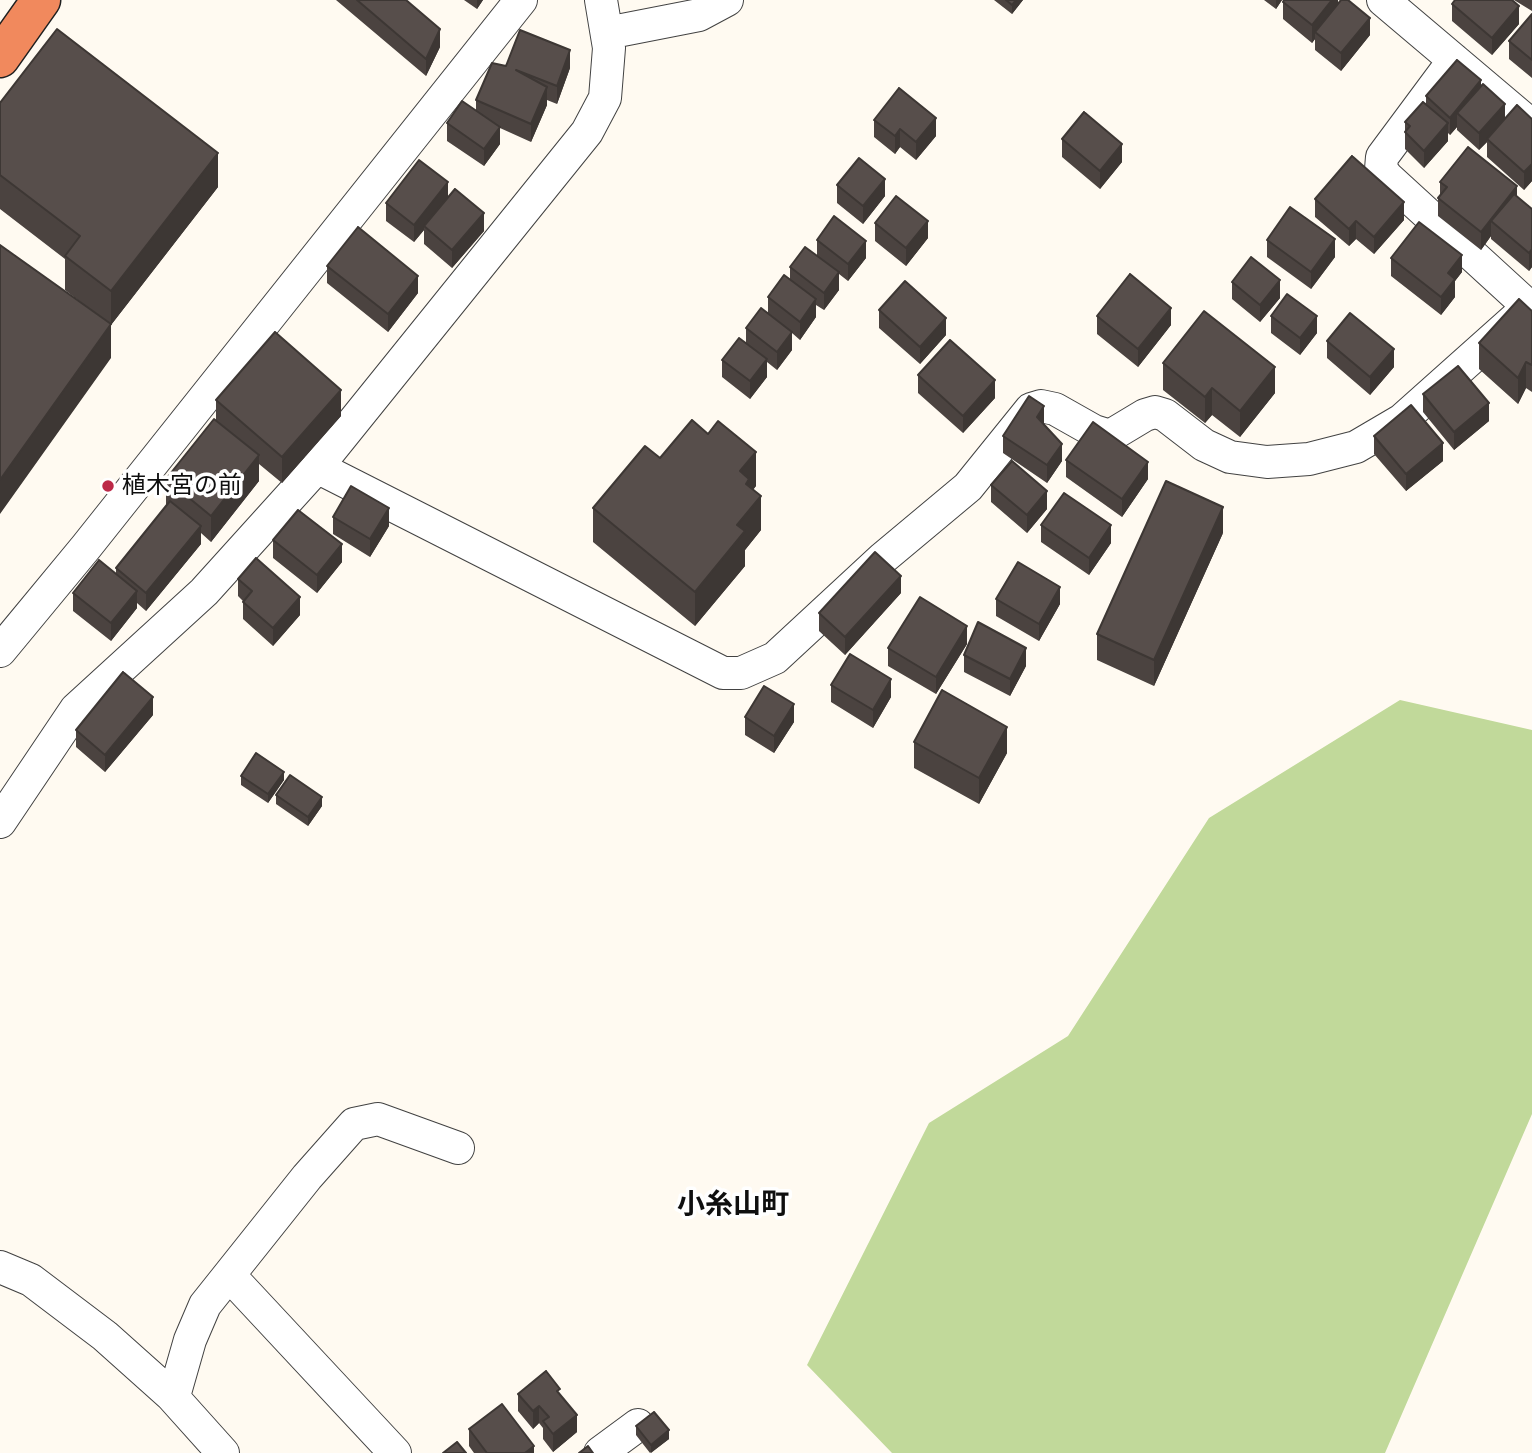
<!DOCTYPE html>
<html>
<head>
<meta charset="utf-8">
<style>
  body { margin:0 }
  canvas { display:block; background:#fffaf1 }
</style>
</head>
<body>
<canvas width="1532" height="1453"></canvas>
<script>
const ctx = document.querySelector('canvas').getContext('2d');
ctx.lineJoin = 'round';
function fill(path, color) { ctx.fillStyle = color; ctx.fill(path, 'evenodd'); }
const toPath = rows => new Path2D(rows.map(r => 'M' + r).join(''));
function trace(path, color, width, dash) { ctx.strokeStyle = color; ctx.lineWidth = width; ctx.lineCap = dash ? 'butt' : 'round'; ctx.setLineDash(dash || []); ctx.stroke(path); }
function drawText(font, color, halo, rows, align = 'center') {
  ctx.font = font + ' "Playfair Display","Noto Sans JP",serif'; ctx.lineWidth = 7; ctx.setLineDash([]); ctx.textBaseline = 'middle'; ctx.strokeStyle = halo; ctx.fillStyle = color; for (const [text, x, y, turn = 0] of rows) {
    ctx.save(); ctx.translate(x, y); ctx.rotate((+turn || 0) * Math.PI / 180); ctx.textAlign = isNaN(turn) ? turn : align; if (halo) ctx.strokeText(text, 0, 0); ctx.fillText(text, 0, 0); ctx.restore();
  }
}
fill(toPath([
  [1400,700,1532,730,1532,1114,1385,1453,892,1453,807,1365,929,1123,1068,1036,1209,818]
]), '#c1d99a');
const minor = toPath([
  [1383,0,1532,126],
  [607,33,699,15,727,0],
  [1454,60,1382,157,1381,169,1387,177,1529,307],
  [317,467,723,673,741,673,775,658,883,558,968,487,1031,409,1041,406,1055,409,1094,431,1110,436,1145,415,1155,412,1165,415,1204,445,1230,457,1267,462,1309,459,1356,447,1402,420,1532,304],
  [0,651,86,547,521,0],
  [0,822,76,709,204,592,317,467,587,132,605,98,609,48,601,0],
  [0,1267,31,1280,105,1336,171,1395,223,1453],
  [229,1275,395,1453],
  [171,1395,176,1389,190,1340,205,1305,307,1177,354,1124,378,1119,458,1148],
  [600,1453,638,1425]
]);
const highway = toPath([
  [0,58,41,0]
]);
trace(minor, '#424242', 34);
trace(highway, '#202020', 41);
trace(minor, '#fff', 32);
trace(highway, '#f1895d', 38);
fill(toPath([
  [336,0,406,0,440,47,426,76],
  [464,0,483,0,477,9],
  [994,0,1023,0,1012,14],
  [1264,0,1282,0,1276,9],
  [1338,0,1338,4,1370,35,1341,71,1315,50,1315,39,1312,43,1283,19,1283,2],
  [1514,0,1532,0,1532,11],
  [1452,4,1519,24,1492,55,1452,21],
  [1532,14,1532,78,1509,59,1509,41],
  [506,66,570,68,557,104,547,100,547,105,531,142,500,128,500,144,484,166,447,141,447,123,476,111,476,100],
  [1481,85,1505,119,1532,119,1532,181,1524,190,1487,157,1487,142,1479,150,1457,130,1457,127,1450,135,1448,133,1448,141,1424,168,1405,149,1405,122,1426,104,1426,96],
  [0,103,218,187,111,325,111,358,92,311,65,290,65,259,0,209],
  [874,120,936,136,916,160,900,147,895,154,874,137],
  [1062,139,1122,162,1100,189,1062,157],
  [1440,182,1517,197,1532,209,1532,267,1529,271,1491,239,1491,236,1481,250,1438,216,1438,198,1440,195],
  [837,185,885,196,863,224,837,203],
  [448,197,484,231,452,268,424,244,424,230,414,242,386,221,386,203],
  [1315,199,1404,220,1374,254,1356,239,1349,246,1315,217],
  [875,223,928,238,906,266,875,241],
  [817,240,866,258,848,281,839,274,839,290,824,310,816,305,816,317,800,340,792,333,792,350,777,370,767,362,767,377,750,399,722,377,722,360,746,343,746,328,768,313,768,297,790,280,790,267,817,255],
  [1267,240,1335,257,1311,289,1267,257],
  [1391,258,1462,272,1455,281,1455,297,1441,315,1391,276],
  [327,266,418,293,388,332,327,283],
  [1232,282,1280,298,1260,322,1232,299],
  [879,310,946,335,920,364,879,328],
  [1532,311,1532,392,1526,388,1518,404,1479,369,1479,343],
  [1097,316,1171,325,1138,367,1097,334],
  [1271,316,1317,333,1300,355,1271,333],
  [1327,341,1394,367,1370,395,1327,358],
  [1163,363,1275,393,1240,437,1212,415,1205,423,1163,390],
  [918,375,995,398,963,433,918,393],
  [1423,394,1489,421,1454,450,1423,412],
  [216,400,341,416,282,483,259,464,259,481,211,542,201,533,201,544,146,611,137,603,137,608,111,641,73,611,73,593,116,574,116,568,166,506,166,479,216,420],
  [1044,424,1062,461,1047,483,1003,453,1003,436],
  [1374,436,1443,461,1406,491,1374,454],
  [1066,460,1148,479,1122,517,1066,477],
  [991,485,1047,509,1027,533,991,502],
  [756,486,753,490,761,530,745,550,745,566,695,626,593,542,593,508],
  [333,517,389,526,370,557,333,534],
  [1041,525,1111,543,1089,575,1041,542],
  [1223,533,1154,686,1097,660,1097,634],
  [273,540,342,562,317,593,273,558],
  [238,579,300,615,273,646,243,619,243,601,238,596],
  [901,593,845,655,819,631,819,613],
  [996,599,1060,604,1039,641,996,616],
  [967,644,936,694,888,666,888,648],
  [964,655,1026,666,1010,696,964,672],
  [831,685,891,697,873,728,831,702],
  [153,715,105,772,76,747,76,730],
  [745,717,794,722,774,753,745,735],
  [914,742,1007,753,979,804,914,768],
  [241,776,284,780,268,803,241,785],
  [276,795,322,806,308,826,276,804],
  [518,1394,560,1395,577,1432,553,1452,543,1439,543,1428,539,1423,533,1429,518,1411],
  [636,1426,669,1439,650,1453,636,1435],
  [469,1429,534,1453,474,1453,469,1446]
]), '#4b4340');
fill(toPath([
  [477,0,483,0,477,9],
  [1016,0,1023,0,1012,14,1012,5],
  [1276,0,1282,0,1276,9],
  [1332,0,1338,0,1338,10,1315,32,1315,39,1312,43,1312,25],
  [1519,6,1519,24,1492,55,1492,38],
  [1370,18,1370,35,1341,71,1341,53],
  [440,29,440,47,426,76,426,59],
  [570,50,570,68,557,104,557,86],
  [1481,80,1481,98,1457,113,1457,127,1450,135,1450,118],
  [547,87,547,105,531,142,531,124],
  [1505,104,1505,122,1487,139,1487,142,1479,150,1479,133],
  [936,118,936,136,916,160,916,142],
  [1448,123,1448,141,1424,168,1424,151],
  [500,127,500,144,484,166,484,149],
  [900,129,900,147,895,154,895,136],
  [1122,144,1122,162,1100,189,1100,171],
  [218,153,218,187,111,325,111,291],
  [1532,164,1532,181,1524,190,1524,172],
  [885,179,885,196,863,224,863,206],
  [448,182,448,200,424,226,424,230,414,242,414,225],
  [1517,186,1517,204,1491,221,1491,236,1481,250,1481,232],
  [1404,202,1404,220,1374,254,1374,237],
  [484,213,484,231,452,268,452,250],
  [928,221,928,238,906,266,906,248],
  [1356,221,1356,239,1349,246,1349,229],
  [1335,239,1335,257,1311,289,1311,272],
  [866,241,866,258,848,281,848,264],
  [1532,249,1532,267,1529,271,1529,253],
  [1462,255,1462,272,1455,281,1455,297,1441,315,1441,297,1448,273],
  [839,272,839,290,824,310,824,293],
  [418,276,418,293,388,332,388,314],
  [1280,280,1280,298,1260,322,1260,305],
  [816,299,816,317,800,340,800,322],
  [1171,308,1171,325,1138,367,1138,349],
  [1317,316,1317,333,1300,355,1300,338],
  [946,318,946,335,920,364,920,347],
  [111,324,111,358,0,514,0,480],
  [792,332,792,350,777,370,777,352],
  [1394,349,1394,367,1370,395,1370,377],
  [767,359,767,377,750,399,750,381],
  [1526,362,1526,388,1518,404,1518,378],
  [1275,367,1275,393,1240,437,1240,411],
  [995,380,995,398,963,433,963,416],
  [1212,388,1212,415,1205,423,1205,397],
  [341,390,341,416,282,483,282,457],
  [1489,403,1489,421,1454,450,1454,432],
  [1044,406,1044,424,1037,417],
  [1443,443,1443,461,1406,491,1406,474],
  [1062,444,1062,461,1047,483,1047,465],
  [756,452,756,486,749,494,761,496,761,530,745,550,745,566,695,626,695,592,737,525,740,471],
  [259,455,259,481,211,542,211,516],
  [1148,462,1148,479,1122,517,1122,499],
  [1047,491,1047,509,1027,533,1027,515],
  [1223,507,1223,533,1154,686,1154,660],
  [389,508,389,526,370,557,370,539],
  [1111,525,1111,543,1089,575,1089,558],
  [201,526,201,544,146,611,146,593],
  [342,544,342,562,317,593,317,575],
  [901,576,901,593,845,655,845,637],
  [1060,587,1060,604,1039,641,1039,624],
  [137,591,137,608,111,641,111,623],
  [300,597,300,615,273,646,273,628],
  [967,626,967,644,936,694,936,677],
  [1026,648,1026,666,1010,696,1010,679],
  [891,679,891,697,873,728,873,710],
  [153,697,153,715,105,772,105,755],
  [794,704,794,722,774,753,774,736],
  [1007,727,1007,753,979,804,979,778],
  [284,772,284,780,268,803,268,794],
  [322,797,322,806,308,826,308,817],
  [539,1406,539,1423,533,1429,533,1411],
  [577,1415,577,1432,553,1452,553,1434],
  [669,1430,669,1439,651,1453,651,1445],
  [534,1446,534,1453,525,1453]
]), '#3d3734');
const building = toPath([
  [357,0,406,0,440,29,426,59,357,0],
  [1006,0,1016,0,1012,5,1006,0],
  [1284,0,1332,0,1312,25,1283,2,1284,0],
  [1341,0,1348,0,1370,18,1341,53,1315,32,1341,0],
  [1455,0,1512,0,1519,6,1492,38,1452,4,1455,0],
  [1532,14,1532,60,1509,41,1532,14],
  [57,29,218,153,111,291,65,256,80,236,0,175,0,103,57,29],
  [520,30,570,50,557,86,516,70,547,87,531,124,476,100,492,63,506,66,520,30],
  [1457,60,1481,80,1450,118,1426,96,1457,60],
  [1483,84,1505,104,1479,133,1457,113,1483,84],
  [899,88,936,118,916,142,900,129,895,136,874,120,899,88],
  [462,101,500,127,484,149,447,123,462,101],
  [1423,102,1448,123,1424,151,1405,132,1410,126,1405,122,1423,102],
  [1517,105,1532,119,1532,164,1524,172,1487,139,1517,105],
  [1084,112,1122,144,1100,171,1062,139,1084,112],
  [1468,147,1517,186,1481,232,1438,198,1447,187,1440,182,1468,147],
  [1352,156,1404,202,1374,237,1356,221,1349,229,1315,199,1352,156],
  [859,158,885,179,863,206,837,185,859,158],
  [419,160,448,182,414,225,386,203,419,160],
  [455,189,484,213,452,250,424,226,455,189],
  [1514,194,1532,209,1532,249,1529,253,1491,221,1514,194],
  [896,196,928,221,906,248,875,223,896,196],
  [1290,207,1335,239,1311,272,1267,240,1290,207],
  [834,216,866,241,848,264,817,240,834,216],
  [1419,222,1462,255,1448,273,1455,279,1441,297,1391,258,1419,222],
  [358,227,418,276,388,314,327,266,358,227],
  [0,245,111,324,0,480,0,245],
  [805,247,839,272,824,293,790,267,805,247],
  [1251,257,1280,280,1260,305,1232,282,1251,257],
  [1130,274,1171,308,1138,349,1097,316,1130,274],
  [784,275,816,299,800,322,768,297,784,275],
  [905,281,946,318,920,347,879,310,905,281],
  [1287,294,1317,316,1300,338,1271,316,1287,294],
  [1519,299,1532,311,1532,365,1526,362,1518,378,1479,343,1519,299],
  [761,308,792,332,777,352,746,328,761,308],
  [1204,311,1275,367,1240,411,1212,388,1205,397,1163,363,1204,311],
  [1350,313,1394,349,1370,377,1327,341,1350,313],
  [275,332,341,390,282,457,216,400,275,332],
  [739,338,767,359,750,381,722,360,739,338],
  [950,340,995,380,963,416,918,375,950,340],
  [1458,366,1489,403,1454,432,1423,394,1458,366],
  [1029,396,1044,406,1037,417,1062,444,1047,465,1003,436,1029,396],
  [1411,405,1443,443,1406,474,1374,436,1411,405],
  [214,419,259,455,211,516,166,479,214,419],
  [692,420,708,434,718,421,756,452,740,471,749,479,746,484,761,496,737,525,745,531,695,592,593,508,645,446,660,458,692,420],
  [1093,422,1148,462,1122,499,1066,460,1093,422],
  [1012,461,1047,491,1027,515,991,485,1012,461],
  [1166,481,1223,507,1154,660,1097,634,1166,481],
  [351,486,389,508,370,539,333,517,351,486],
  [1064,493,1111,525,1089,558,1041,525,1064,493],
  [170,501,201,526,146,593,116,568,170,501],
  [298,510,342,544,317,575,273,540,298,510],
  [875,552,901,576,845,637,819,613,875,552],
  [256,558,300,597,273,628,243,602,252,591,238,579,256,558],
  [99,560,137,591,111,623,73,593,99,560],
  [1018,562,1060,587,1039,624,996,599,1018,562],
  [920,597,967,626,936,677,888,648,920,597],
  [978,622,1026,648,1010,679,964,655,978,622],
  [850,654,891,679,873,710,831,685,850,654],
  [123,672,153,697,105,755,76,730,123,672],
  [764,686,794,704,774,736,745,717,764,686],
  [942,690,1007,727,979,778,914,742,942,690],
  [256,753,284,772,268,794,241,776,256,753],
  [290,775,322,797,308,817,276,795,290,775],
  [546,1371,560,1389,557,1391,577,1415,553,1434,543,1421,549,1417,539,1406,533,1411,518,1394,546,1371],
  [502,1404,534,1446,525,1453,487,1453,469,1429,502,1404],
  [654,1412,669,1430,651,1445,636,1426,654,1412],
  [457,1442,466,1453,443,1453,457,1442],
  [588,1446,593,1453,579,1453,588,1446]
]);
fill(building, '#574e4b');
trace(building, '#3d3734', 2);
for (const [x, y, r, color] of [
  [108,486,7,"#bc2948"]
]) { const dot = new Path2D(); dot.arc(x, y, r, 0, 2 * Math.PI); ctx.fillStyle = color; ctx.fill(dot); trace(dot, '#fff', 2.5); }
drawText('24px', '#0f0f0f', '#fff', [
  ["植木宮の前",122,486]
], 'left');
drawText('bold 28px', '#0f0f0f', '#fff', [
  ["小糸山町",733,1204]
]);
</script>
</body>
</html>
